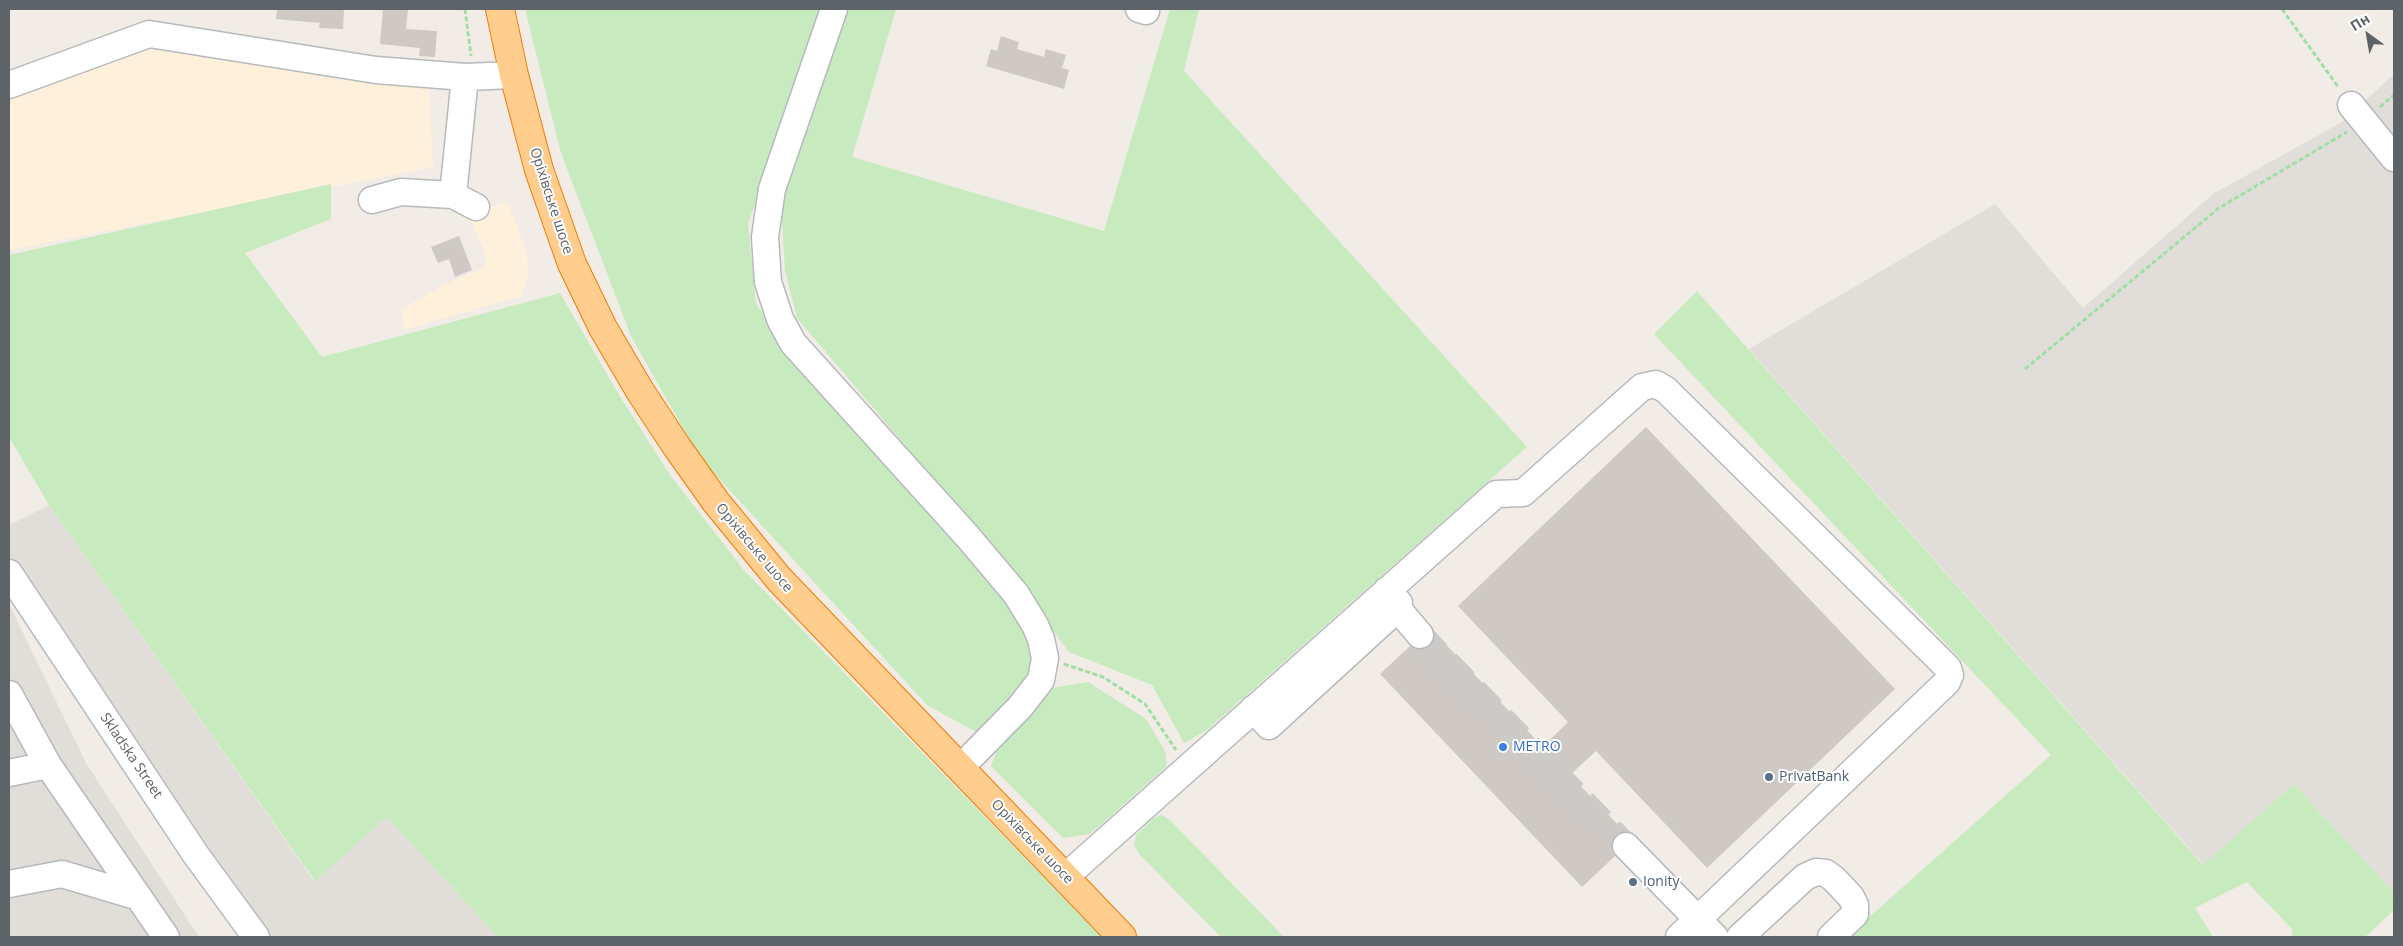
<!DOCTYPE html>
<html>
<head>
<meta charset="utf-8">
<style>
  body { margin:0 }
  #map { position:relative; width:2403px; height:946px; overflow:hidden; background:#f1ece5; font-family:"Open Sans",sans-serif }
  canvas { display:block }
  .frame { position:absolute; inset:0; border:10px solid #5d6367; pointer-events:none }
  .north { position:absolute; left:2343px; top:10px; width:50px; height:50px; -webkit-text-stroke:4px #fff; paint-order:stroke; rotate:328deg; font-size:14px; font-weight:700; line-height:20px; text-align:center; color:#5d6367 }
  .north::after { content:''; display:block; margin:auto; width:18px; height:22px; background:#5d6367; clip-path:polygon(50% 0,100% 100%,50% 72%,0 100%) }
</style>
</head>
<body>
<div id="map">
<canvas width="2403" height="946"></canvas>
<div class="frame"></div>
<div class="north">Пн</div>
</div>
<script>
const ctx = document.querySelector('canvas').getContext('2d');
ctx.lineJoin = 'round';
function fill(path, color) { ctx.fillStyle = color; ctx.fill(path, 'evenodd'); }
const toPath = rows => new Path2D(rows.map(r => 'M' + r).join(''));
function trace(path, color, width, dash) { ctx.strokeStyle = color; ctx.lineWidth = width; ctx.lineCap = dash ? 'butt' : 'round'; ctx.setLineDash(dash || []); ctx.stroke(path); }
function drawText(font, color, halo, rows, align = 'center') {
  ctx.font = font + ' "Open Sans",sans-serif'; ctx.lineWidth = 4; ctx.setLineDash([]); ctx.textBaseline = 'middle'; ctx.strokeStyle = halo; ctx.fillStyle = color; for (const [text, x, y, turn = 0] of rows) {
    ctx.save(); ctx.translate(x, y); ctx.rotate((+turn || 0) * Math.PI / 180); ctx.textAlign = isNaN(turn) ? turn : align; if (halo) ctx.strokeText(text, 0, 0); ctx.fillText(text, 0, 0); ctx.restore();
  }
}
fill(toPath([
  [152,42,429,84,433,167,9,250,9,93],
  [507,201,527,252,528,276,521,296,404,330,402,309,446,284,483,268,486,261,484,250,469,215]
]), '#fff0dc');
fill(toPath([
  [2394,74,2394,893,2294,784,2204,865,1749,349,1995,204,2083,308,2213,194,2342,122],
  [49,505,314,881,387,817,498,937,256,937,9,573,9,525],
  [9,604,86,763,199,937,9,937]
]), '#e1ded9');
fill(toPath([
  [525,9,829,9,748,223,756,304,804,372,1018,611,1032,650,1027,687,976,732,927,705,700,458,631,336,561,153],
  [846,9,896,9,852,157,1104,231,1170,9,1199,9,1184,71,1527,447,1207,730,1184,743,1152,685,1069,652,988,543,797,318,785,271,781,205],
  [331,184,331,219,245,253,322,357,560,293,619,395,670,475,743,569,1102,937,498,937,387,817,315,881,49,505,9,437,9,255],
  [1697,291,2203,865,2294,784,2394,893,2394,910,2365,937,2292,937,2292,929,2247,882,2195,908,2213,937,1847,937,2051,755,1654,334],
  [1088,682,1146,719,1165,751,1167,766,1090,834,1063,838,991,766,1002,738,1051,688],
  [1162,815,1170,820,1284,937,1221,937,1139,854,1134,845,1136,835,1154,818]
]), '#c8eabf');
fill(toPath([
  [277,9,344,9,343,29,319,28,320,23,276,19],
  [383,9,408,9,406,29,437,31,435,57,419,56,420,48,380,44],
  [1001,36,1019,42,1017,49,1044,57,1046,49,1066,55,1062,68,1069,70,1064,89,986,66,991,49,997,51],
  [459,236,472,270,455,277,449,259,438,263,431,247],
  [1646,427,1895,689,1707,868,1596,751,1570,775,1624,831,1616,835,1612,842,1611,849,1615,856,1582,887,1380,674,1410,646,1422,650,1429,647,1434,640,1435,633,1543,747,1568,722,1458,606]
]), '#cec9c4');
trace(toPath([
  [1420,635,1626,846]
]), '#cccac6', 26, [26, 13]);
const minor = toPath([
  [834,9,772,189,765,237,768,282,780,319,793,343,968,537,1016,594,1035,625,1041,639,1045,658,1041,680,1020,707,960,768],
  [1139,9,1146,11],
  [9,85,149,34,376,70,465,77,514,75],
  [2351,105,2394,158],
  [453,195,465,77],
  [372,200,401,192,453,195,476,207],
  [9,573,196,855,256,937],
  [1397,608,1420,635],
  [9,694,48,765,166,937],
  [1253,709,1269,726,1399,607,1399,603,1387,590],
  [9,773,48,765],
  [1626,846,1715,937],
  [1065,877,1496,494,1523,493,1642,387,1656,384,1666,390,1948,668,1950,675,1947,682,1679,937],
  [9,884,62,874,136,896],
  [1740,937,1805,877,1816,872,1826,873,1834,879,1851,897,1855,905,1855,914,1831,937]
]);
const highway = toPath([
  [500,9,514,75,539,170,572,264,603,328,640,391,677,447,716,502,779,579,1122,937]
]);
trace(minor, '#b6babd', 29);
trace(highway, '#f67a00', 30);
trace(toPath([
  [465,9,471,56],
  [2282,9,2339,88],
  [2380,107,2394,95],
  [2025,369,2219,208,2347,132],
  [1064,664,1103,677,1145,704,1176,750]
]), '#a1dea5', 3, [5, 2.5]);
trace(minor, '#fff', 26);
trace(highway, '#ffcd8e', 28);
for (const [x, y, r, color] of [
  [1503,747,5,"#3f7fe0"],
  [1769,777,5,"#5c6f8a"],
  [1633,882,5,"#5c6f8a"]
]) { const dot = new Path2D(); dot.arc(x, y, r, 0, 2 * Math.PI); ctx.fillStyle = color; ctx.fill(dot); trace(dot, '#fff', 2); }
drawText('14px', '#5d6367', '#fff', [
  ["Оріхівське шосе",551,201,72],
  ["Оріхівське шосе",754,548,50],
  ["Skladska Street",131,756,56],
  ["Оріхівське шосе",1032,842,46]
]);
drawText('14px', '#366cbe', '#fff', [
  ["METRO",1513,747]
], 'left');
drawText('14px', '#4e5e75', '#fff', [
  ["PrivatBank",1779,777],
  ["Ionity",1643,882]
], 'left');
</script>
</body>
</html>
